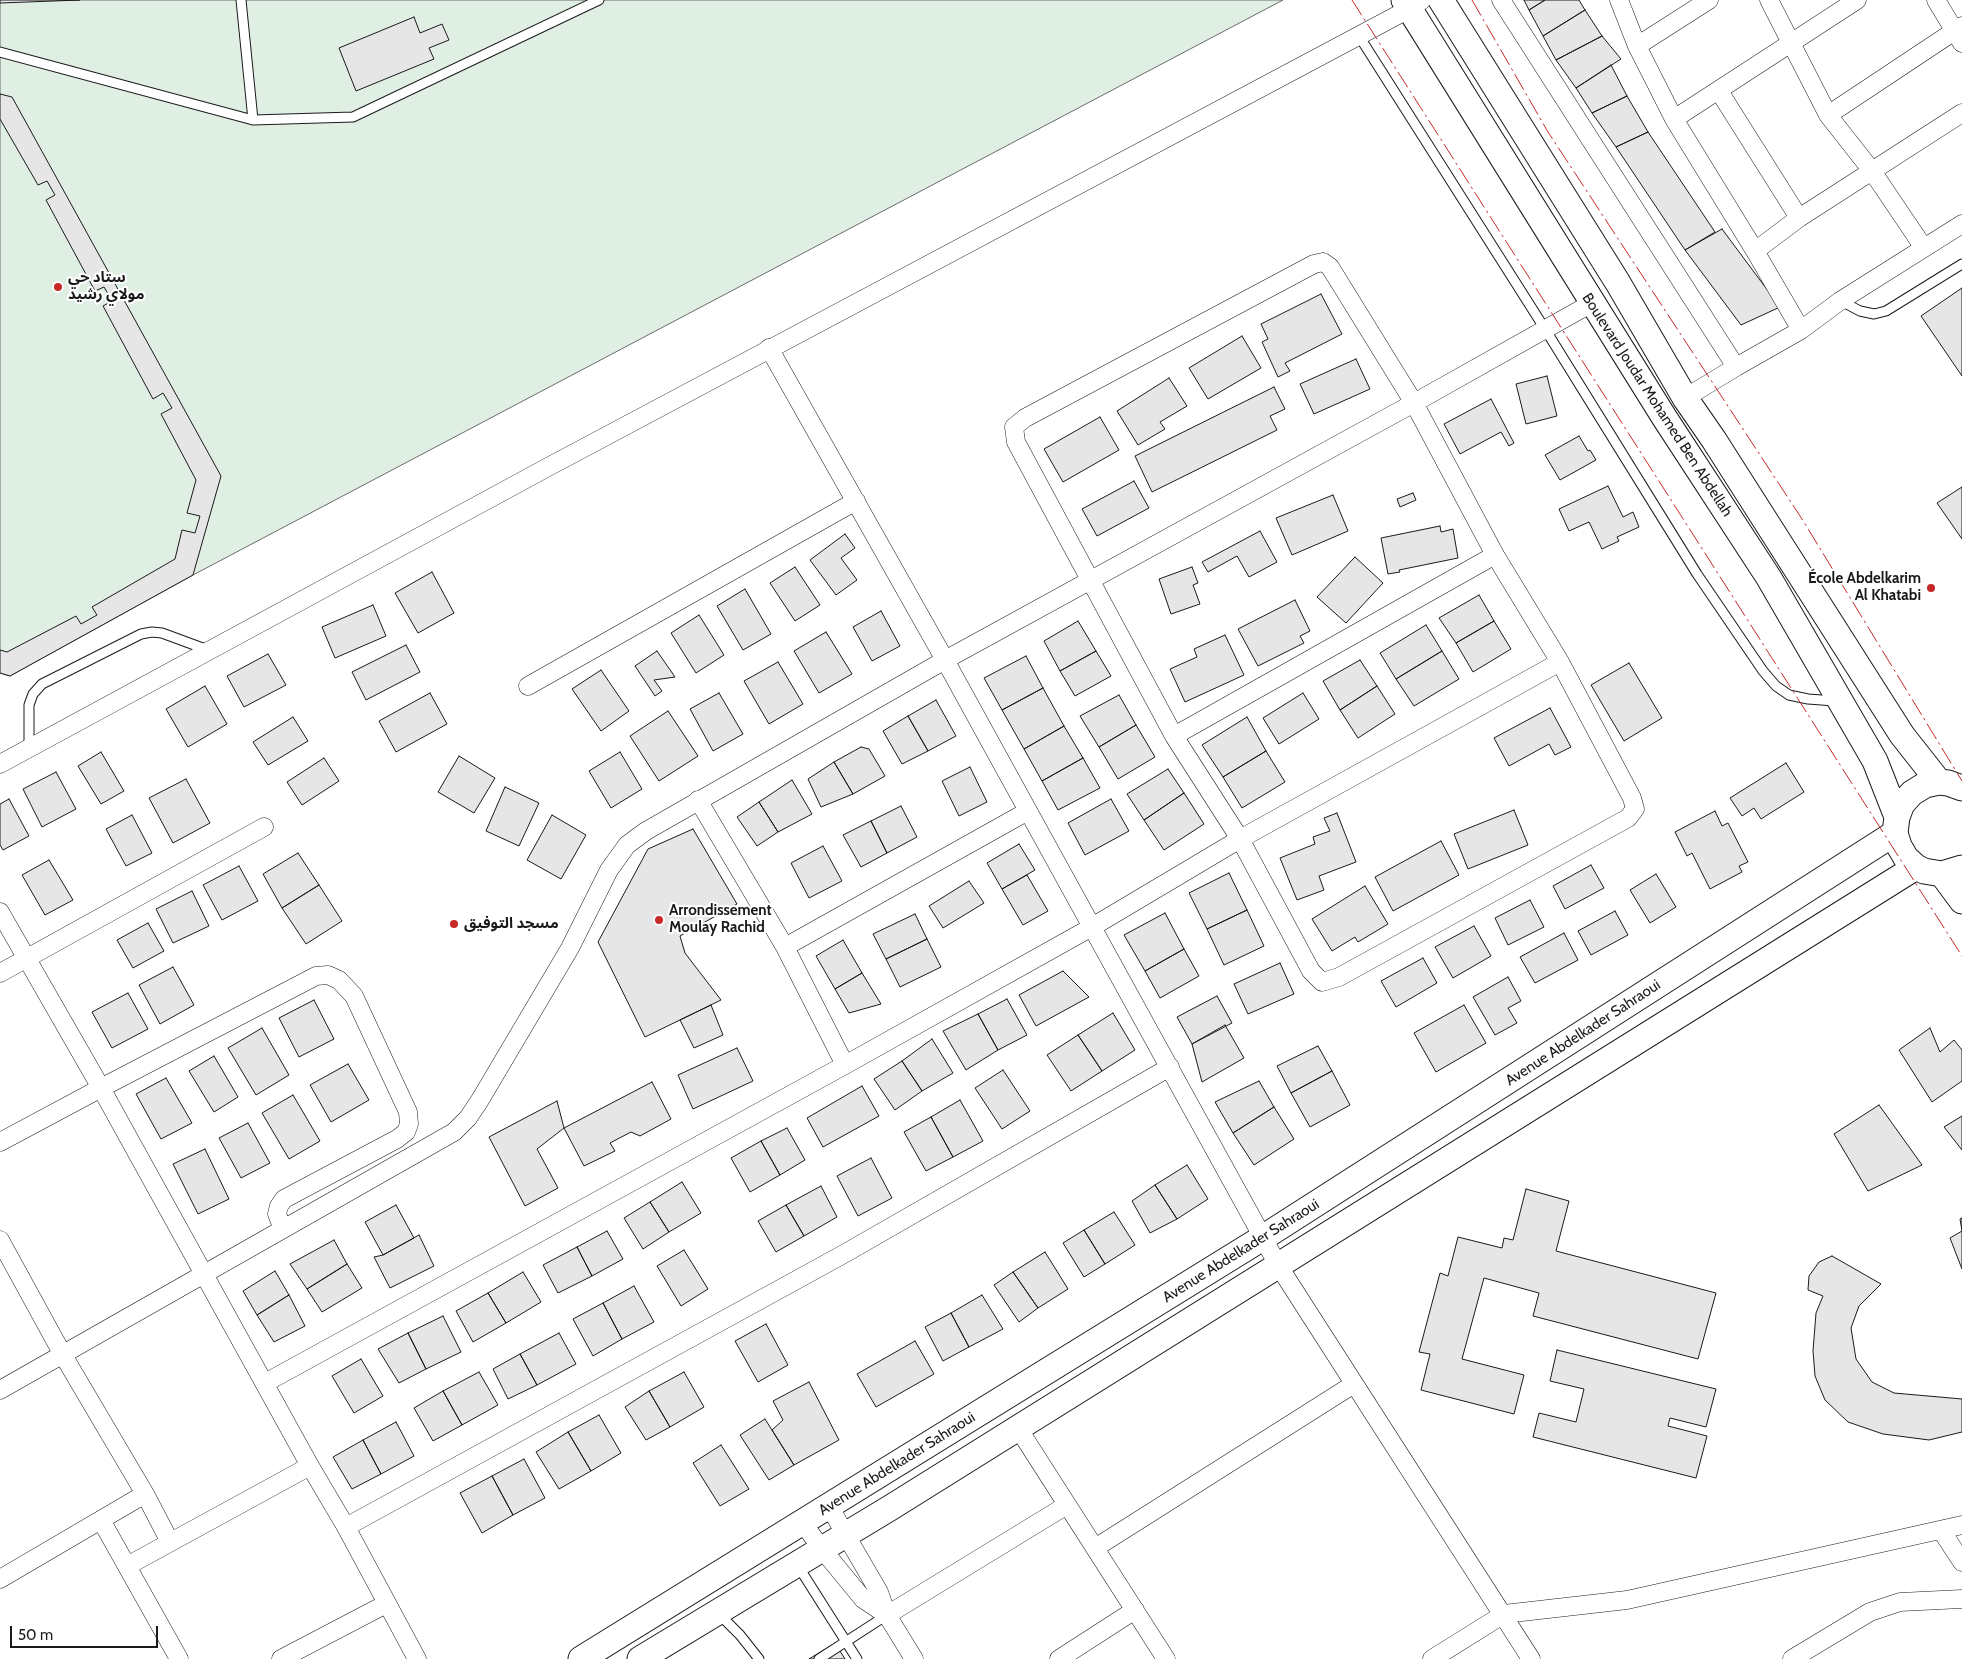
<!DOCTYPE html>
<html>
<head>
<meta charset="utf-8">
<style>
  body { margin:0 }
  #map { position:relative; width:1962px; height:1659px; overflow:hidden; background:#fff; font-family:Cabin,sans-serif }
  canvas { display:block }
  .scale { position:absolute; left:10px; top:1626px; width:148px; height:22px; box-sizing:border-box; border:2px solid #1a1a1a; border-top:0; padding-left:6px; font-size:15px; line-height:18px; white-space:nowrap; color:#1a1a1a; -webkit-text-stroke:4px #fff; paint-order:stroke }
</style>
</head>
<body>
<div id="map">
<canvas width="1962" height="1659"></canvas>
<div class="scale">50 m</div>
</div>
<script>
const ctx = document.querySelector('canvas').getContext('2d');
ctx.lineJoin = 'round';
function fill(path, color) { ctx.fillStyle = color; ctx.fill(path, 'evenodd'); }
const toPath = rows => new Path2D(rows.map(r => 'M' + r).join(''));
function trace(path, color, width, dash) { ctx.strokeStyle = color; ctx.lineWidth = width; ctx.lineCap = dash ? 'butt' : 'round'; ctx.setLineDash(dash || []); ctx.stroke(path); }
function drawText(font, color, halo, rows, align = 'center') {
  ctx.font = font + ' Cabin,"Noto Sans Arabic",sans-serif'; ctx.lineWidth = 4; ctx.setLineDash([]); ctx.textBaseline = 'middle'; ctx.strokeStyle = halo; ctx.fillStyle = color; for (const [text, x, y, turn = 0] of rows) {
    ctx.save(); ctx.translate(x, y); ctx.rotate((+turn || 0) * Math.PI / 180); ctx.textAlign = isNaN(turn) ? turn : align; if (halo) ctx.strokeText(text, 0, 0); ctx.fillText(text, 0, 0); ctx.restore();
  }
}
const green = toPath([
  [0,0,1283,0,193,575,10,676,0,673,0,0]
]);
fill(green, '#e0efe3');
trace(green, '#6a6a6a', 1);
const building = toPath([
  [0,0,80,0,0,3,0,0],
  [1524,0,1545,0,1529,10,1524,0],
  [1545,0,1579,0,1585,10,1543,36,1529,10,1545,0],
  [1585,10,1602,36,1556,60,1543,36,1585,10],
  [414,17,420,33,442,24,449,40,429,48,434,59,356,91,339,48,414,17],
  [1602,36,1621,59,1576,88,1556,60,1602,36],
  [1611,65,1627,96,1592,113,1576,88,1611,65],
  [0,94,12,97,221,476,193,575,10,676,0,673,0,650,7,652,76,616,81,624,97,615,92,607,175,559,182,530,195,533,200,516,187,513,196,480,161,414,172,408,163,393,153,399,103,306,112,301,104,287,95,291,46,200,55,195,47,181,38,185,0,119,0,94],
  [1627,96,1648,132,1616,147,1592,113,1627,96],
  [1648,132,1715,232,1685,250,1616,147,1648,132],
  [1722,229,1780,307,1741,325,1685,250,1722,229],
  [1962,288,1962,376,1921,316,1962,288],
  [1321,294,1342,334,1285,363,1290,371,1278,377,1262,342,1268,339,1261,324,1321,294],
  [1242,336,1261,368,1208,399,1189,368,1242,336],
  [1356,359,1370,389,1314,414,1300,384,1356,359],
  [1547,376,1557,416,1526,424,1516,384,1547,376],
  [1169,378,1187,406,1160,422,1165,429,1138,445,1117,411,1169,378],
  [1274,387,1285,409,1270,416,1277,430,1152,492,1135,456,1274,387],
  [1491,399,1514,443,1509,446,1501,432,1460,454,1444,424,1491,399],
  [1100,417,1119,450,1063,482,1044,449,1100,417],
  [1579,436,1588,451,1590,450,1596,460,1560,480,1545,455,1579,436],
  [1134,481,1149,508,1097,536,1082,509,1134,481],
  [1608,486,1623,517,1633,512,1639,527,1617,537,1619,541,1602,549,1589,522,1569,531,1559,509,1608,486],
  [1962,487,1962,539,1937,503,1962,487],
  [1413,493,1416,500,1400,507,1397,499,1413,493],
  [1333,495,1348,531,1292,555,1276,518,1333,495],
  [1440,526,1441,532,1453,529,1458,558,1399,570,1400,572,1388,574,1381,538,1440,526],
  [1260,531,1277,562,1249,577,1237,556,1208,572,1202,562,1260,531],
  [845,534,855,548,841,558,857,580,836,595,810,560,845,534],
  [1355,557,1383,583,1346,623,1317,597,1355,557],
  [795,567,820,605,795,621,770,583,795,567],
  [1192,567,1198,583,1193,585,1200,604,1171,614,1159,579,1192,567],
  [432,572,454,613,418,633,395,593,432,572],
  [745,589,771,634,743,650,717,606,745,589],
  [1479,595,1494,621,1456,643,1439,618,1479,595],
  [1295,600,1310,631,1300,636,1304,643,1258,666,1238,629,1295,600],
  [373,605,386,636,335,658,322,627,373,605],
  [881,611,900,646,872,661,853,627,881,611],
  [699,615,724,655,696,673,671,633,699,615],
  [1078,621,1096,651,1060,671,1044,641,1078,621],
  [1494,621,1511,649,1473,672,1456,643,1494,621],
  [1426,625,1442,651,1396,679,1380,653,1426,625],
  [826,632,852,674,819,693,794,651,826,632],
  [1225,635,1244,675,1185,702,1170,669,1197,657,1194,649,1225,635],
  [406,645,420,672,366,700,352,672,406,645],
  [657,651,675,677,654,680,662,691,655,696,635,666,657,651],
  [1096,651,1111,676,1075,696,1060,671,1096,651],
  [1442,651,1459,679,1414,706,1396,679,1442,651],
  [268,654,286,685,244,707,227,676,268,654],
  [1026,656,1043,688,1002,710,984,678,1026,656],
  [1360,660,1377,686,1340,710,1323,681,1360,660],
  [778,662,803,704,769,724,744,681,778,662],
  [1629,663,1662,718,1624,741,1591,685,1629,663],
  [601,670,629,711,601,731,572,689,601,670],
  [205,686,227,724,188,747,166,709,205,686],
  [1377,686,1395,714,1358,738,1340,710,1377,686],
  [1043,688,1064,726,1024,749,1002,710,1043,688],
  [430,693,447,724,396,752,379,721,430,693],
  [719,693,743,734,713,751,690,709,719,693],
  [1303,693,1319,719,1279,744,1263,718,1303,693],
  [1119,695,1136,725,1099,747,1080,716,1119,695],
  [936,700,956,736,928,751,908,716,936,700],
  [1550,708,1571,747,1555,755,1549,744,1509,766,1494,738,1550,708],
  [668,711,698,756,659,781,630,736,668,711],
  [908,716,928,751,902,764,883,731,908,716],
  [293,717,308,741,268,765,253,742,293,717],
  [1247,717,1266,751,1223,777,1202,745,1247,717],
  [1136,725,1155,757,1118,779,1099,747,1136,725],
  [1064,726,1083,758,1042,781,1024,749,1064,726],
  [861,747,869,749,885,776,853,794,834,762,861,747],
  [1266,751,1285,782,1242,808,1223,777,1266,751],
  [101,752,124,791,101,804,78,766,101,752],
  [620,752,642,789,611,808,589,771,620,752],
  [459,756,495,778,474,813,438,792,459,756],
  [324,758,339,781,302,805,287,782,324,758],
  [1083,758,1100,788,1058,810,1042,781,1083,758],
  [834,762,853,794,821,807,808,779,834,762],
  [1786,763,1804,792,1761,819,1754,808,1742,816,1730,798,1786,763],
  [970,767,987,802,959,816,942,781,970,767],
  [1168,769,1184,793,1144,820,1127,794,1168,769],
  [56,772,76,809,42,827,23,789,56,772],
  [186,779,210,823,173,843,149,798,186,779],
  [792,780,812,814,778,832,759,802,792,780],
  [505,787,539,803,519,846,486,831,505,787],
  [1184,793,1204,824,1164,850,1144,820,1184,793],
  [9,799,29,836,3,850,0,845,0,804,9,799],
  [1111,799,1129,831,1085,855,1068,823,1111,799],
  [759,802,778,832,757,846,737,817,759,802],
  [901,806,917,837,887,853,871,821,901,806],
  [1514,810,1528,845,1468,869,1454,834,1514,810],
  [1715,811,1722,826,1728,823,1748,862,1739,866,1742,872,1710,889,1692,853,1687,856,1675,832,1715,811],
  [1337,813,1356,862,1319,876,1324,890,1297,900,1280,858,1315,844,1313,837,1330,831,1324,818,1337,813],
  [132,815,152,853,126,866,106,829,132,815],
  [552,815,586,835,561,879,527,860,552,815],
  [871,821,887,853,861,867,843,835,871,821],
  [693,829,737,904,680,936,685,953,721,1000,645,1037,598,942,648,849,693,829],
  [1441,841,1459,875,1393,911,1375,877,1441,841],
  [1019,844,1035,870,1002,889,987,863,1019,844],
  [823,846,842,881,809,898,791,863,823,846],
  [298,853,319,885,282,908,263,874,298,853],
  [49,860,73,900,45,915,22,875,49,860],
  [1591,865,1604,888,1565,909,1553,886,1591,865],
  [239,866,258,901,222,920,203,885,239,866],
  [1229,873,1247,910,1207,929,1189,893,1229,873],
  [1656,874,1676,907,1650,923,1630,890,1656,874],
  [1027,875,1048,911,1023,925,1002,889,1027,875],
  [969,881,984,903,943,928,929,906,969,881],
  [319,885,342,921,306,944,282,908,319,885],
  [1365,886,1388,924,1358,942,1355,937,1332,951,1312,919,1365,886],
  [192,891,209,926,173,943,156,909,192,891],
  [1530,900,1544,927,1508,945,1495,918,1530,900],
  [1247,910,1264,946,1224,965,1207,929,1247,910],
  [1615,911,1628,935,1591,955,1578,931,1615,911],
  [1165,913,1184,949,1145,971,1124,935,1165,913],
  [915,914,927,939,886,959,873,934,915,914],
  [148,923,164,951,133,968,117,940,148,923],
  [1474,926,1491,956,1453,978,1435,947,1474,926],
  [1564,933,1578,960,1535,983,1520,957,1564,933],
  [927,939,941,967,900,987,886,959,927,939],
  [843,940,862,973,835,989,816,956,843,940],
  [1184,949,1199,976,1160,998,1145,971,1184,949],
  [1423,958,1437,983,1396,1007,1381,981,1423,958],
  [1280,963,1294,994,1248,1014,1234,984,1280,963],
  [173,967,194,1005,160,1024,139,985,173,967],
  [1063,971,1089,997,1036,1026,1019,995,1063,971],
  [862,973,881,1004,849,1013,835,989,862,973],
  [1508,977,1521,1001,1508,1008,1517,1023,1495,1035,1473,997,1508,977],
  [128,993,148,1029,112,1048,92,1012,128,993],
  [1217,996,1232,1023,1192,1044,1177,1017,1217,996],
  [1007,999,1027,1035,998,1050,978,1014,1007,999],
  [314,1000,334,1039,299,1057,279,1018,314,1000],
  [711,1005,723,1035,694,1048,680,1020,711,1005],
  [1464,1005,1486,1043,1436,1072,1414,1033,1464,1005],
  [1113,1013,1135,1050,1102,1071,1078,1035,1113,1013],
  [978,1014,998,1050,966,1070,943,1031,978,1014],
  [1225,1025,1244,1058,1202,1082,1192,1044,1225,1025],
  [262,1028,289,1075,256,1095,228,1048,262,1028],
  [1930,1028,1940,1052,1954,1040,1962,1050,1962,1081,1932,1102,1899,1050,1930,1028],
  [1078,1035,1102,1071,1071,1091,1047,1055,1078,1035],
  [932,1039,953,1073,922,1091,902,1061,932,1039],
  [1318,1046,1332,1071,1291,1093,1277,1066,1318,1046],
  [737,1048,753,1081,693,1109,678,1075,737,1048],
  [214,1056,238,1097,214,1112,189,1071,214,1056],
  [902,1061,922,1091,895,1110,874,1079,902,1061],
  [348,1064,369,1100,331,1122,310,1085,348,1064],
  [1003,1070,1030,1111,1002,1129,975,1088,1003,1070],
  [1332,1071,1350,1105,1310,1127,1291,1093,1332,1071],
  [166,1078,192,1123,161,1139,136,1094,166,1078],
  [1259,1081,1274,1107,1233,1133,1215,1102,1259,1081],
  [652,1082,671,1119,640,1136,631,1132,610,1143,615,1151,584,1166,564,1128,652,1082],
  [862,1086,879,1116,823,1147,807,1118,862,1086],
  [293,1095,320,1141,289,1159,262,1113,293,1095],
  [960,1100,983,1141,953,1157,931,1117,960,1100],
  [557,1101,564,1128,537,1149,558,1188,525,1206,489,1137,557,1101],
  [1879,1105,1922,1165,1868,1191,1834,1134,1879,1105],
  [1274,1107,1294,1139,1254,1165,1233,1133,1274,1107],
  [1962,1116,1962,1150,1944,1127,1962,1116],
  [931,1117,953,1157,926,1171,904,1132,931,1117],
  [248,1123,270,1163,241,1178,219,1138,248,1123],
  [787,1128,805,1160,780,1175,761,1141,787,1128],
  [761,1141,780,1175,750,1192,731,1158,761,1141],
  [205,1149,229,1199,198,1214,173,1164,205,1149],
  [871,1158,892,1198,858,1216,837,1176,871,1158],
  [1187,1165,1208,1199,1177,1219,1155,1185,1187,1165],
  [682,1182,701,1213,669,1232,650,1202,682,1182],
  [1155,1185,1177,1219,1150,1233,1132,1201,1155,1185],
  [821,1186,837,1217,804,1236,786,1205,821,1186],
  [1526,1189,1569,1201,1556,1251,1716,1293,1698,1359,1533,1316,1539,1293,1484,1278,1462,1359,1524,1375,1514,1414,1421,1390,1430,1354,1419,1352,1440,1273,1448,1276,1458,1237,1502,1248,1504,1238,1513,1240,1526,1189],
  [650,1202,669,1232,643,1249,624,1218,650,1202],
  [396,1205,414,1238,383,1255,365,1222,396,1205],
  [786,1205,804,1236,776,1252,758,1221,786,1205],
  [1114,1212,1135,1245,1105,1264,1084,1230,1114,1212],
  [1962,1218,1962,1269,1950,1238,1962,1231,1960,1219,1962,1218],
  [1084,1230,1105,1264,1084,1277,1063,1243,1084,1230],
  [607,1231,623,1259,592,1276,577,1247,607,1231],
  [419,1235,434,1266,390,1288,374,1257,383,1255,419,1235],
  [334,1240,347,1264,307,1289,290,1264,334,1240],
  [577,1247,592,1276,558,1293,543,1265,577,1247],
  [684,1250,708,1289,681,1306,657,1266,684,1250],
  [1045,1252,1068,1289,1038,1308,1013,1272,1045,1252],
  [1832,1256,1881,1284,1859,1306,1851,1328,1856,1359,1872,1382,1894,1393,1962,1399,1962,1432,1929,1440,1883,1434,1848,1422,1825,1400,1815,1376,1813,1351,1816,1313,1823,1296,1808,1290,1809,1276,1819,1262,1832,1256],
  [347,1264,362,1288,322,1312,307,1289,347,1264],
  [275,1271,289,1295,257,1315,243,1291,275,1271],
  [523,1272,541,1302,506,1323,488,1293,523,1272],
  [1013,1272,1038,1308,1019,1322,994,1285,1013,1272],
  [634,1286,654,1322,622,1339,603,1303,634,1286],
  [488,1293,506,1323,473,1342,456,1311,488,1293],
  [289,1295,305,1326,274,1342,257,1315,289,1295],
  [982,1295,1003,1329,969,1347,951,1313,982,1295],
  [603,1303,622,1339,593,1356,573,1319,603,1303],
  [951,1313,969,1347,943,1361,925,1327,951,1313],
  [443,1316,461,1352,426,1369,408,1333,443,1316],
  [766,1324,788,1365,758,1382,735,1341,766,1324],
  [408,1333,426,1369,399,1383,378,1349,408,1333],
  [559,1333,576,1364,537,1385,520,1354,559,1333],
  [915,1341,934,1374,876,1407,857,1374,915,1341],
  [1557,1350,1716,1389,1706,1427,1670,1418,1668,1426,1707,1436,1696,1478,1533,1437,1539,1413,1576,1422,1584,1389,1550,1381,1557,1350],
  [520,1354,537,1385,508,1399,493,1369,520,1354],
  [361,1359,383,1396,354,1413,332,1376,361,1359],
  [479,1372,498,1405,462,1425,443,1391,479,1372],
  [684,1372,704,1407,670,1427,649,1391,684,1372],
  [809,1382,839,1440,794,1465,772,1430,783,1420,773,1401,809,1382],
  [443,1391,462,1425,433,1441,414,1408,443,1391],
  [649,1391,670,1427,646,1440,625,1407,649,1391],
  [599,1415,621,1453,591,1471,568,1432,599,1415],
  [765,1419,794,1465,769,1480,740,1435,765,1419],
  [396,1422,414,1456,381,1474,363,1440,396,1422],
  [568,1432,591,1471,559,1489,536,1452,568,1432],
  [363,1440,381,1474,352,1489,333,1457,363,1440],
  [721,1445,749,1489,720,1506,693,1463,721,1445],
  [524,1459,545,1498,513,1515,492,1476,524,1459],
  [492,1476,513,1515,482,1533,460,1493,492,1476],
  [835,1643,845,1659,809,1659,835,1643]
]);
fill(building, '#e6e6e6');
trace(building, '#1a1a1a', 1);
const service = toPath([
  [241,0,253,120],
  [1359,36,1545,329,1697,574,1763,671,1776,686,1789,695,1808,699,1835,701],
  [0,52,253,120,353,117,599,0],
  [1841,301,1860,311,1874,314,1886,311,1962,264],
  [29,748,29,705,33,694,42,684,141,634,152,632,162,633,208,650],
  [798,1566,857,1659],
  [719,1614,740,1635,759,1659],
  [819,1659,887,1615]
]);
const minor = toPath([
  [1501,0,1736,367],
  [1619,0,1637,46,1674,119,1755,251,1801,330],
  [1769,0,1828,115,1872,171,1924,248],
  [1936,0,1962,43],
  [1637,46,1709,0],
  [1719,91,1799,218],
  [1828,115,1962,26],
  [1674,119,1857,0],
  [1755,251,1799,218,1962,113],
  [1323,262,1330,267,1414,403,1495,555,1560,662,1632,798,1635,809,1628,818,1339,977,1322,982,1311,971,1240,839,1174,736,1016,442,1014,427,1025,418,1314,264,1323,262],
  [769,348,945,660,1278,1265,1531,1659],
  [1685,398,1736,367,1801,330,1840,301,1962,224],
  [528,686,856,501],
  [1174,736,1495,555],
  [0,764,548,467,1409,9,1422,0],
  [698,800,785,947,845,1065],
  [0,912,101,1088,310,1466,346,1527,417,1659],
  [785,947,1028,811],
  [0,973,264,827],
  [0,1142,101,1088,316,976,328,975,339,980,354,996,408,1112,409,1124,406,1132,397,1139,284,1199,279,1206,277,1214,283,1229],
  [0,1240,63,1355,145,1494,170,1542],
  [265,1383,845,1065,1092,927,1240,839,1560,662],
  [0,1390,454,1132,468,1118,480,1100,570,948,609,870,627,845,646,831,945,660,1414,403,1592,303],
  [1018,1428,1166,1659],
  [829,1506,879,1592,887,1615,914,1659],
  [101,1520,179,1659],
  [802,1522,822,1549,863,1599,887,1615],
  [346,1527,842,1255,1170,1067],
  [1941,1530,1962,1562],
  [1095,1548,1354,1384],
  [127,1566,310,1466],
  [0,1579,145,1494],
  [887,1615,1067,1505],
  [281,1659,386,1604],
  [1059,1659,1135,1610],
  [1432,1659,1504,1614,1627,1600,1962,1525],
  [1792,1659,1870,1612,1900,1602,1962,1599]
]);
const secondary = toPath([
  [1404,0,1664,417,1769,578,1875,761,1897,817],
  [1441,0,1618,283,1685,398,1714,440,1902,735,1939,782],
  [1962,788,1948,783,1939,782,1925,785,1912,793,1902,804,1897,817,1895,833,1899,846,1906,858,1916,867,1924,871,1942,874,1962,868],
  [1942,874,1962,901],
  [581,1659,1264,1237,1895,833],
  [640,1659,890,1508,1916,867]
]);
trace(service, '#1a1a1a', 11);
trace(minor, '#1a1a1a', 19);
trace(secondary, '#1a1a1a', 27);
trace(service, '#fff', 9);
trace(minor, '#fff', 18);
trace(secondary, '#fff', 25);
trace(toPath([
  [1352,0,1962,956],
  [1472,0,1548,132,1802,519,1962,781]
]), '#c62828', 1, [18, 4, 2.5, 4]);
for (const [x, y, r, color] of [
  [58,287,5,"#c62828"],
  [1931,588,5,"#c62828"],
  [659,920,5,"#c62828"],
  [454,924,5,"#c62828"]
]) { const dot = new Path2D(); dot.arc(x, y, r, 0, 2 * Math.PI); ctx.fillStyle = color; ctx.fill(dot); trace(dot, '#fff', 2); }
drawText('bold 15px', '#1a1a1a', '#fff', [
  ["ستاد حي",68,278],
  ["مولاي رشيد",68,295],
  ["École Abdelkarim",1921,579,"right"],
  ["Al Khatabi",1921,596,"right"],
  ["Arrondissement",669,911],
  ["Moulay Rachid",669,928],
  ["مسجد التوفيق",464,924]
], 'left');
drawText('15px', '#1a1a1a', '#fff', [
  ["Boulevard Joudar Mohamed Ben Abdellah",1657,405,57],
  ["Avenue Abdelkader Sahraoui",1583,1033,-33],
  ["Avenue Abdelkader Sahraoui",1241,1251,-32],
  ["Avenue Abdelkader Sahraoui",897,1464,-32]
]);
</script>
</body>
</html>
